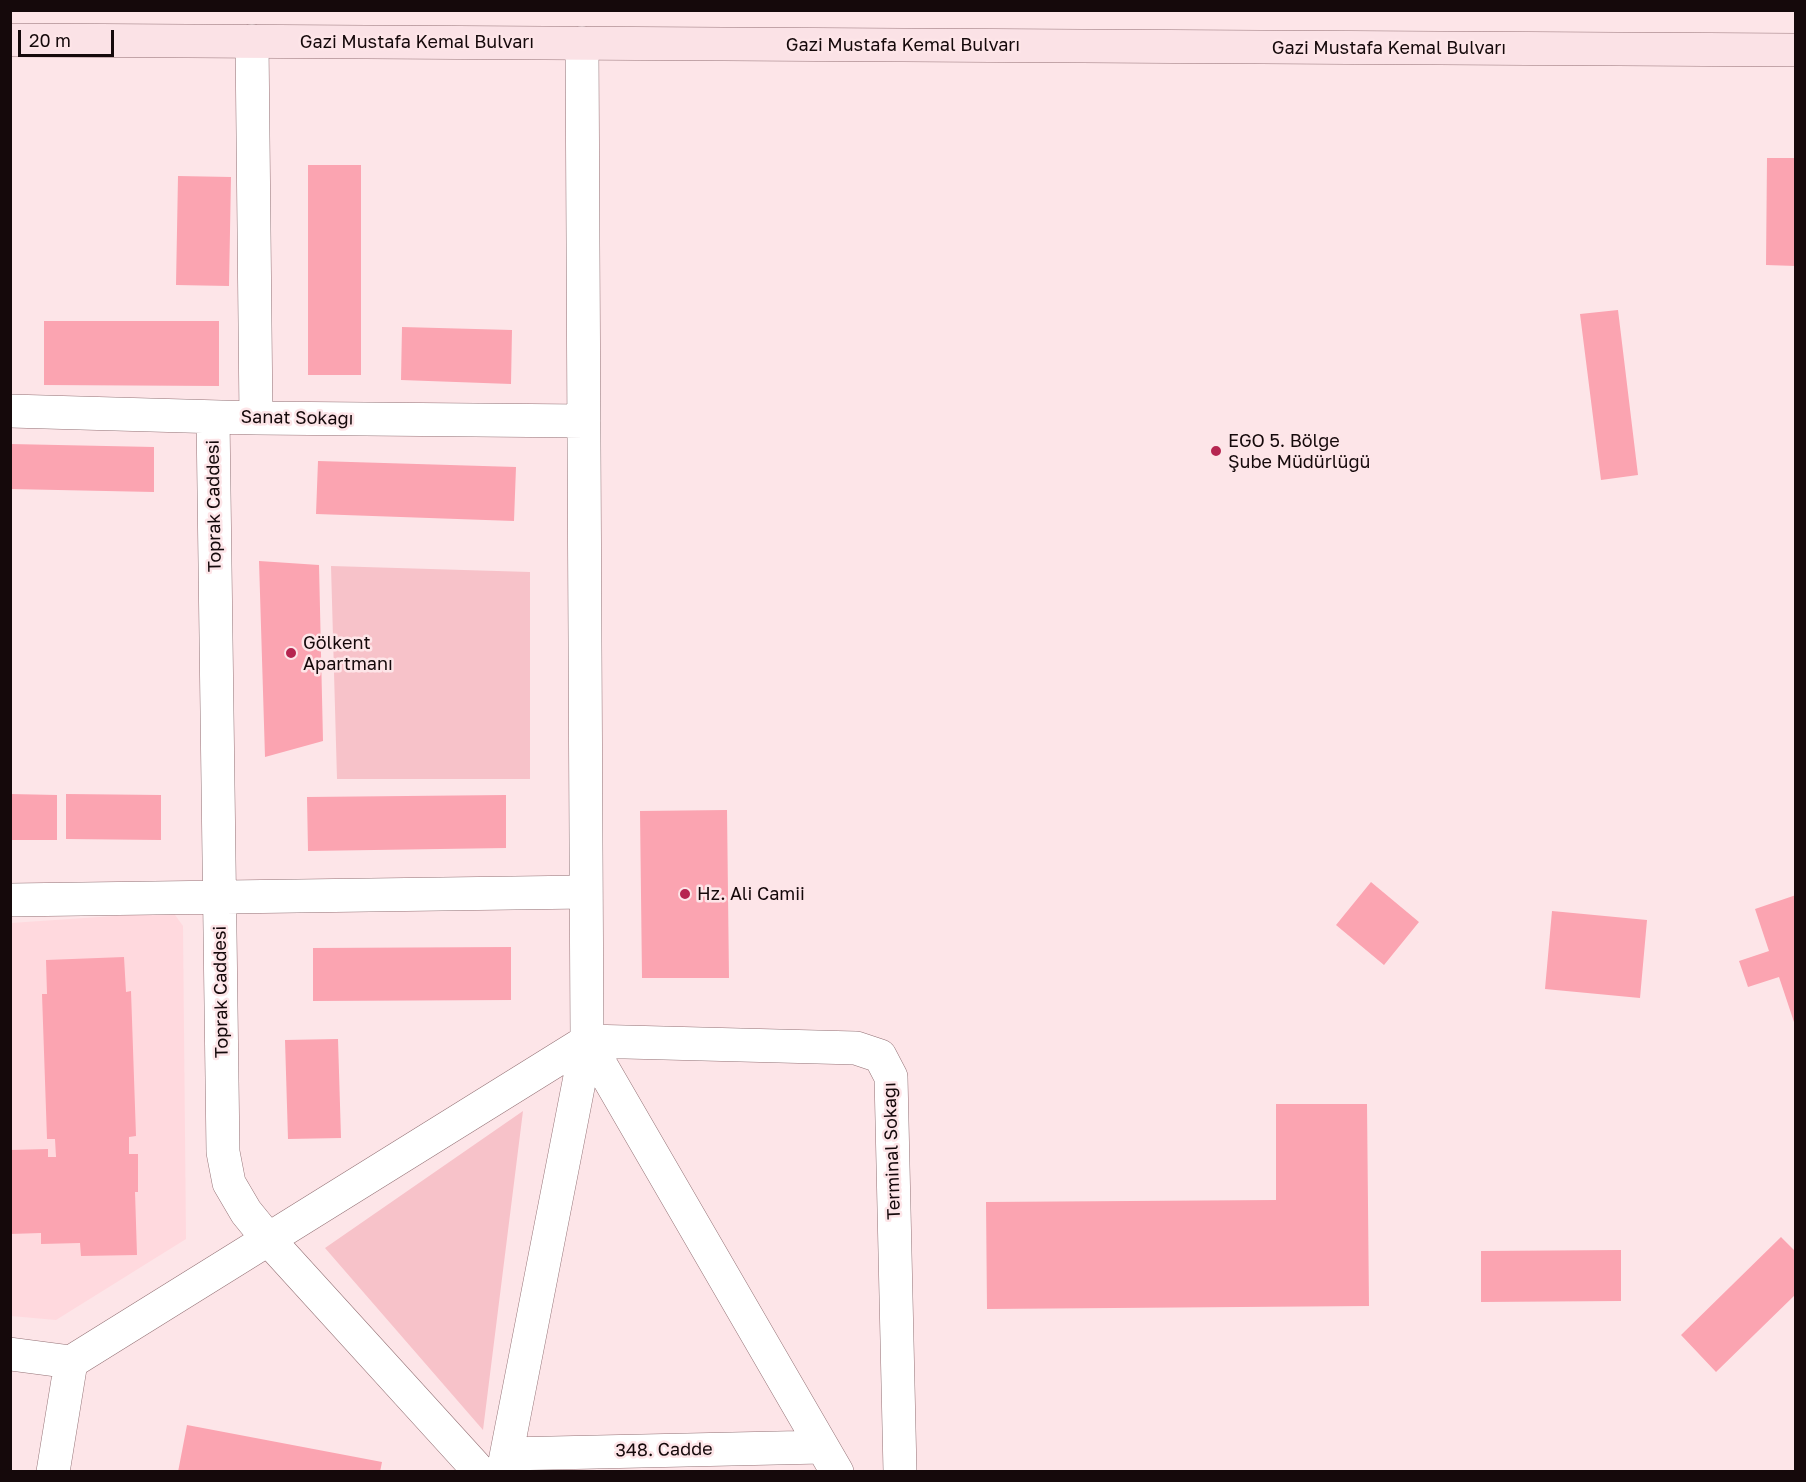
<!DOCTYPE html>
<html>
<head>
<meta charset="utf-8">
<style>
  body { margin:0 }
  #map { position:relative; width:1806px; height:1482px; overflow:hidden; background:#fde5e8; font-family:"Golos Text",sans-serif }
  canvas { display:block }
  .frame { position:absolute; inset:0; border:12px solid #15090b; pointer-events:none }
  .scale { position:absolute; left:18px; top:30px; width:96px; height:27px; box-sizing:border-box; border:3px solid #15090b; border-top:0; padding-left:8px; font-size:18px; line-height:21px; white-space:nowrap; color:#15090b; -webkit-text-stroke:4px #fde5e8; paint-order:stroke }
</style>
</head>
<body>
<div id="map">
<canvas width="1806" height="1482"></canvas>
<div class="frame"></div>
<div class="scale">20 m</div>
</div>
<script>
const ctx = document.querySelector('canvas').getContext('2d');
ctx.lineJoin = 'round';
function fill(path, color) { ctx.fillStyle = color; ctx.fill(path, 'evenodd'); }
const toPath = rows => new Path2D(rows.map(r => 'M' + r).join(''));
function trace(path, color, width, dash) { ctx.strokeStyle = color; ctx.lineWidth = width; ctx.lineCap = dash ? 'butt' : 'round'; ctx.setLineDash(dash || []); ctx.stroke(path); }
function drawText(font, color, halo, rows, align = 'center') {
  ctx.font = font + ' "Golos Text",sans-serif'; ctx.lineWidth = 5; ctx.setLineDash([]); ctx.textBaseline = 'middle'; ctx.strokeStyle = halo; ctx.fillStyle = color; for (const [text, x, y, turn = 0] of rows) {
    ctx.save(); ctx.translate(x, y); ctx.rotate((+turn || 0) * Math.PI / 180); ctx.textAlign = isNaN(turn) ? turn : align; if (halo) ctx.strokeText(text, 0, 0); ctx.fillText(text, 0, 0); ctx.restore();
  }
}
fill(toPath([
  [173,912,183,926,186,1239,56,1320,11,1316,11,923]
]), '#ffd9de');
fill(toPath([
  [331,566,530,572,530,779,337,779],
  [523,1111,483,1430,325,1248]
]), '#f7c2c9');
fill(toPath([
  [1767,158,1796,158,1796,266,1766,265],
  [308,165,361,165,361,375,308,375],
  [178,176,231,177,229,286,176,285],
  [1618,310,1638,475,1601,480,1580,314],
  [44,321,219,321,219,386,44,385],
  [402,327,512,330,511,384,401,380],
  [10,444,154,447,154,492,10,489],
  [318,461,516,467,514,521,316,514],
  [259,561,319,565,323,741,265,757],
  [10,794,57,795,57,840,10,840],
  [66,794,161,795,161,840,66,839],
  [506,795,506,848,308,851,307,797],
  [727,810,729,978,642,978,640,811],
  [1371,882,1419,922,1384,965,1336,925],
  [1796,895,1796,1025,1795,1025,1779,977,1748,987,1739,961,1769,951,1755,909],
  [1552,911,1647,920,1640,998,1545,989],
  [511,947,511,1000,313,1001,313,948],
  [124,957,126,992,131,991,136,1136,129,1137,129,1154,138,1154,138,1192,135,1192,137,1255,81,1256,80,1243,41,1244,41,1233,10,1234,10,1150,48,1149,48,1157,56,1157,55,1139,47,1139,42,994,47,994,46,960],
  [338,1039,341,1138,288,1139,285,1040],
  [1276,1104,1367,1104,1369,1306,987,1309,986,1202,1276,1200],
  [1781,1237,1796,1252,1796,1294,1716,1372,1681,1335],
  [1621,1250,1621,1301,1481,1302,1481,1251],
  [187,1425,382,1462,380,1472,178,1472]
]), '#fba4b1');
const minor = toPath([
  [252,41,256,418],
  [10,411,256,418,584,421],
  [213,417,223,1152,229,1183,246,1212,268,1239,480,1472],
  [10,900,586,892],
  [587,1041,856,1048,880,1056,891,1077,900,1472],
  [587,1041,837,1472],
  [10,1354,71,1362],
  [507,1454,822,1447],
  [53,1472,71,1362,587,1041],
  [503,1472,587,1041,582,43]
]);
const secondary = toPath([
  [10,40,1796,50]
]);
trace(minor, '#947276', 34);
trace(secondary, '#947276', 34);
trace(minor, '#fff', 33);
trace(secondary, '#fbe2e6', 33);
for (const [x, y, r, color] of [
  [1216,451,6,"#b62550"],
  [291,653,6,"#b62550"],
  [685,894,6,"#b62550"]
]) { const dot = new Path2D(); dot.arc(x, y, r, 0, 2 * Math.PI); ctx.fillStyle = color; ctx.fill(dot); trace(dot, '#fde5e8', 2); }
drawText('18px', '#15090b', '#fde5e8', [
  ["Gazi Mustafa Kemal Bulvarı",417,42],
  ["Gazi Mustafa Kemal Bulvarı",903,45],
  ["Gazi Mustafa Kemal Bulvarı",1389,48],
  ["Sanat Sokağı",297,418,1],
  ["Toprak Caddesi",214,506,-91],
  ["Toprak Caddesi",221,992,-91],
  ["Terminal Sokağı",892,1151,-92],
  ["348. Cadde",664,1450,-1]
]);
drawText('18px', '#15090b', '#fde5e8', [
  ["EGO 5. Bölge",1228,441],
  ["Şube Müdürlüğü",1228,462],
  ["Gölkent",303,643],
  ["Apartmanı",303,664],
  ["Hz. Ali Camii",697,894]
], 'left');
</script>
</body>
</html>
